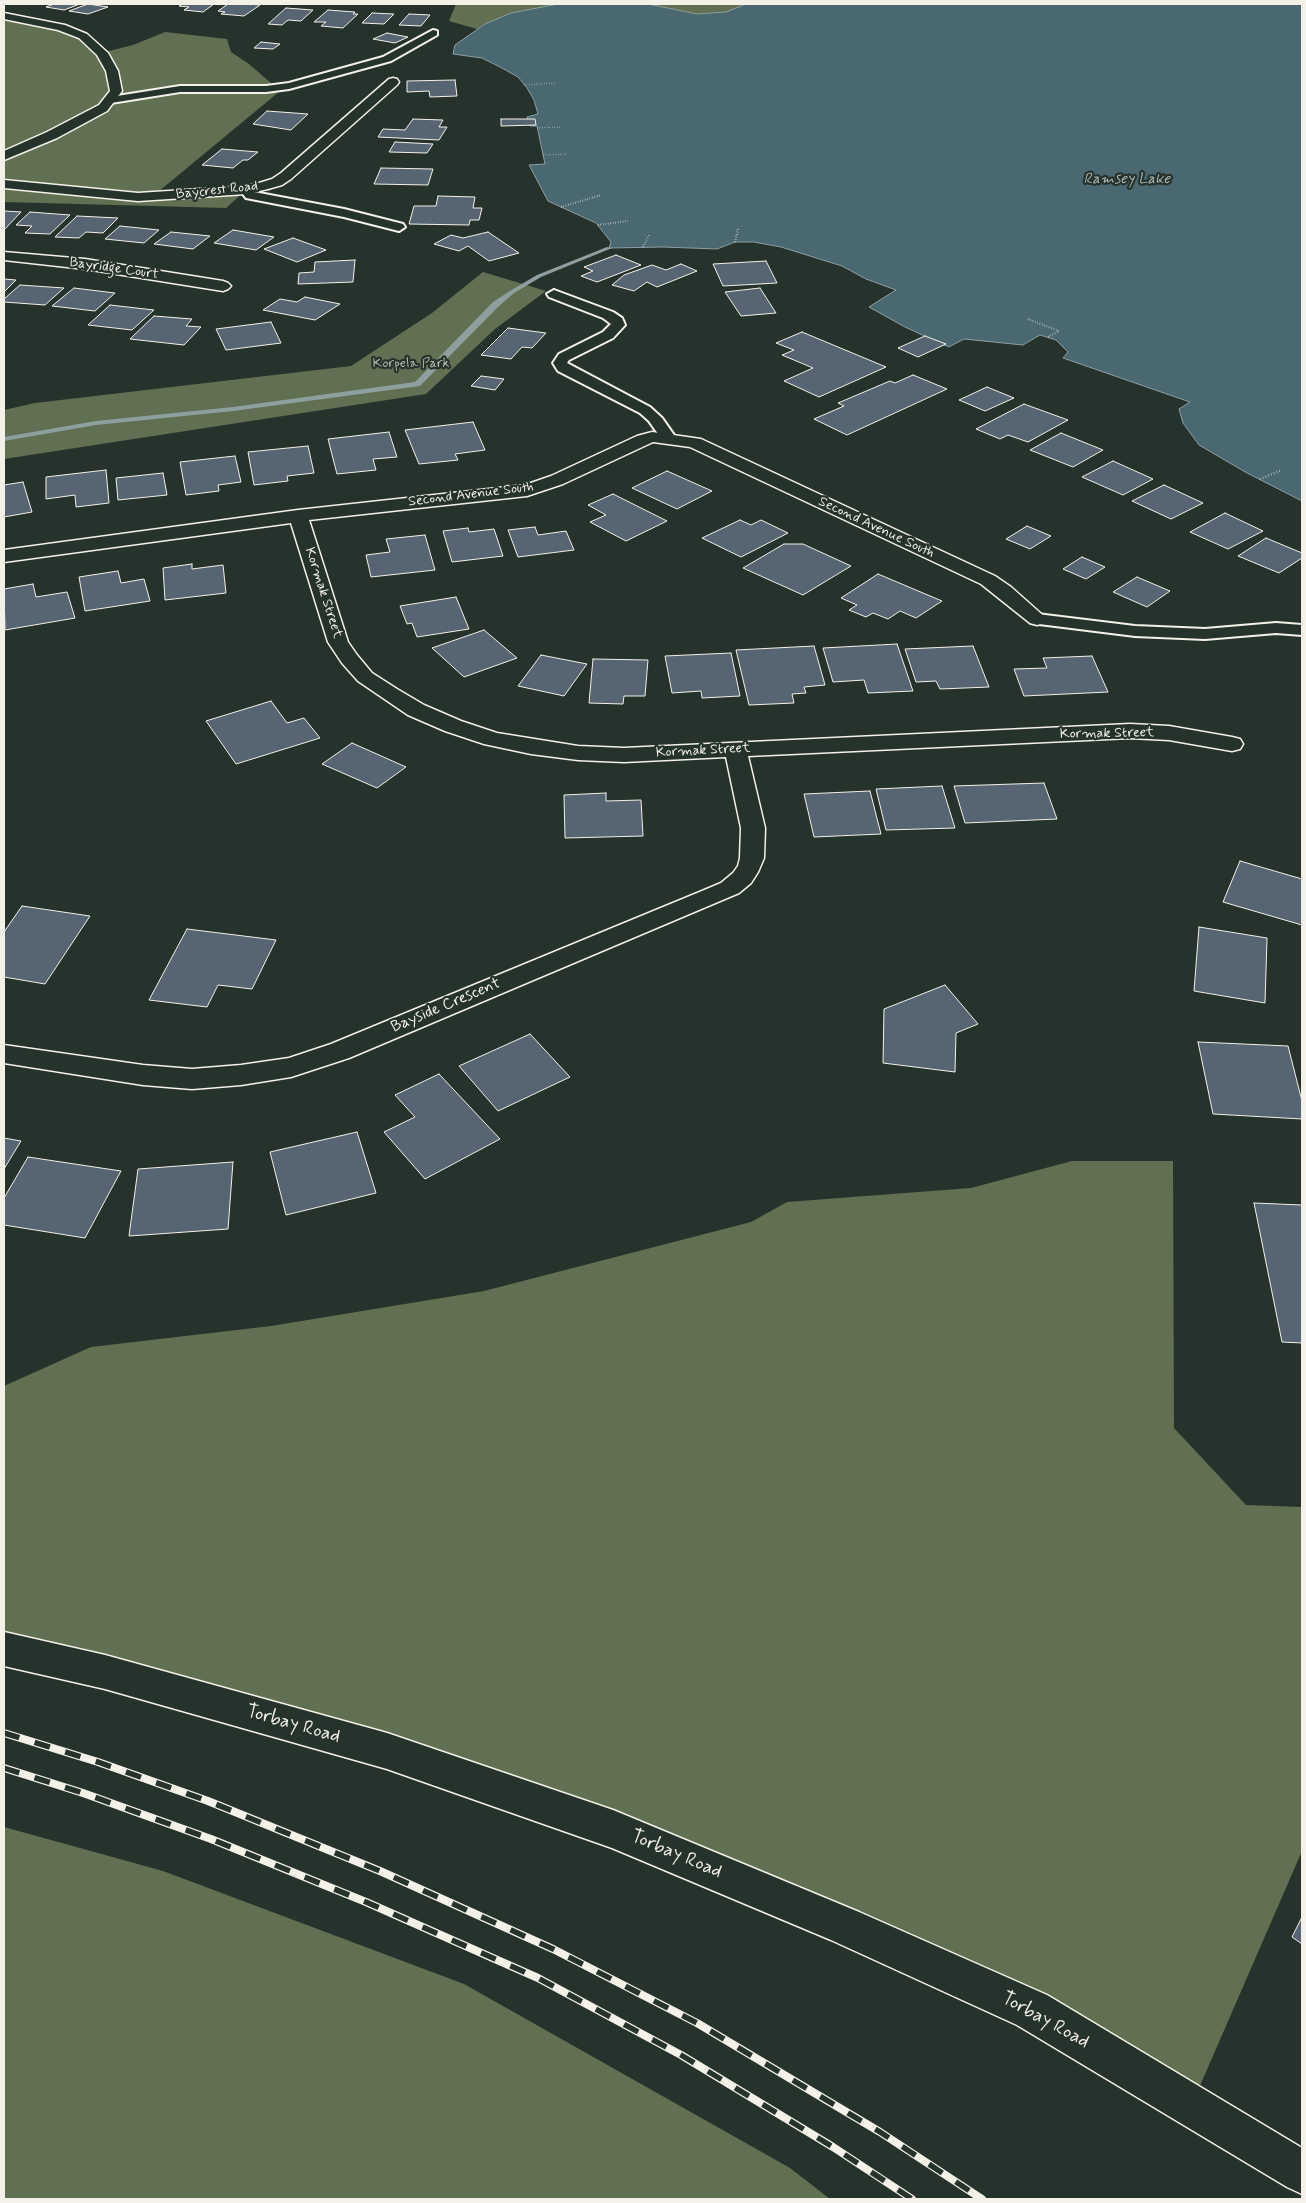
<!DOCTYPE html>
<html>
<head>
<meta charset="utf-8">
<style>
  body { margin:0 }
  #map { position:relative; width:1306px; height:2203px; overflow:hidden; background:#26332d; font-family:Mynerve,sans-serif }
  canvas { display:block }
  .frame { position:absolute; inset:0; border:5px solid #f4f1e8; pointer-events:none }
</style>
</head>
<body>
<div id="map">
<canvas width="1306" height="2203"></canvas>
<div class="frame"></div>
</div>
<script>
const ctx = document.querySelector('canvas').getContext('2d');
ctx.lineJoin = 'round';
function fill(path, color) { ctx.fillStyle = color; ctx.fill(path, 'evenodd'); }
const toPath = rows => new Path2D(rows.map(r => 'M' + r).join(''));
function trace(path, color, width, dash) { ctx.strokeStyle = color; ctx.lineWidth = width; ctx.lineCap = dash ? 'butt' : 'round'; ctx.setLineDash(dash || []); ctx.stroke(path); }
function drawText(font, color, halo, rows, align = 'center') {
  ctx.font = font + ' Mynerve,sans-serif'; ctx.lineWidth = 4.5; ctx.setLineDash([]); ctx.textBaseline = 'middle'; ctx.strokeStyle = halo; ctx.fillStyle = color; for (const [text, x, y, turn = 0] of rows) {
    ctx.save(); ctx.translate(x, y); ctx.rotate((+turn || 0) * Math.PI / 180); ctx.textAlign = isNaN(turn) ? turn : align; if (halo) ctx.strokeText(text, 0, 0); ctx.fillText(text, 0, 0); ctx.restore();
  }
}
fill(toPath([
  [456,4,558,4,511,13,485,24,477,29,449,21],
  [648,4,746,4,726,12,697,14],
  [4,17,72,31,101,53,133,45,165,32,227,39,231,52,249,64,280,91,152,197,245,191,226,208,4,202],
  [483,272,546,291,495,329,426,394,4,459,4,410,35,403,351,366,432,313],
  [1072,1161,1173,1161,1174,1428,1246,1505,1302,1507,1302,1851,1189,2111,1030,2015,611,1833,103,1676,4,1654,4,1386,91,1347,271,1326,484,1291,751,1222,787,1202,971,1188],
  [4,1827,163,1871,464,1984,790,2168,830,2199,4,2199]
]), '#617052');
const water = toPath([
  [558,4,648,4,697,14,726,12,746,4,1302,4,1302,501,1247,473,1199,445,1183,423,1179,409,1190,402,1063,358,1068,352,1056,340,1040,335,1023,345,964,339,949,347,905,327,869,307,896,290,866,279,842,266,781,247,754,242,735,242,717,249,663,247,609,248,611,242,596,223,548,201,529,165,545,164,537,126,530,126,527,117,538,114,534,100,527,88,518,77,500,67,482,58,453,54,455,45,485,24,511,13,558,4]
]);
fill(water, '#4a6870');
trace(water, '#8e9fa0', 1);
fill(toPath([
  [607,247,612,248,541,277,514,293,499,306,420,386,233,411,96,425,4,441,4,437,96,421,233,407,415,382,493,302,510,291,537,275,607,247]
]), '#8e9fa0');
const building = toPath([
  [54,4,80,4,64,10,46,7,54,4],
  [88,4,108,7,88,14,69,11,88,4],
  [183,4,214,4,203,12,184,10,189,7,179,6,183,4],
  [228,4,250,4,260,5,244,16,221,14,225,12,218,11,228,4],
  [286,8,313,10,301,21,288,20,282,25,268,24,286,8],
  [328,10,355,12,353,14,358,14,343,28,321,26,326,22,314,22,328,10],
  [372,13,394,14,384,24,362,23,372,13],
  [409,14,430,15,421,26,399,25,409,14],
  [387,33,408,37,395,43,373,39,387,33],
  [261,42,280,44,273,49,254,48,261,42],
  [455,80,457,96,430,97,429,91,407,92,407,81,455,80],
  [267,111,308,114,291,130,253,124,267,111],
  [413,119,443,120,439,127,447,127,439,140,378,137,383,129,405,130,413,119],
  [501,119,535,119,536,125,501,126,501,119],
  [395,142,433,144,427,153,389,152,395,142],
  [222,149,258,152,248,160,243,160,233,168,202,165,222,149],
  [381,168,433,169,428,185,374,184,381,168],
  [438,196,475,197,473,208,482,208,479,220,470,220,469,225,409,224,414,206,436,206,438,196],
  [4,211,21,212,4,230,4,211],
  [30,212,70,215,50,234,25,233,32,226,16,225,30,212],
  [77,216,118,218,103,233,86,232,79,238,55,237,77,216],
  [120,226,159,230,144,243,105,239,120,226],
  [233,230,274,237,256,250,214,243,233,230],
  [171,232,210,236,193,249,154,244,171,232],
  [488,232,519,253,489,261,468,246,459,251,434,244,451,235,463,238,488,232],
  [293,238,326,250,297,262,264,249,293,238],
  [616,255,641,265,597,282,581,276,593,271,584,267,616,255],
  [355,260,353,282,298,284,299,273,314,272,315,262,355,260],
  [766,261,777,283,723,286,713,264,766,261],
  [681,264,697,271,657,287,647,282,634,291,612,285,624,275,652,265,666,270,681,264],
  [4,279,16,280,4,292,4,279],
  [20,285,64,288,45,305,4,302,4,299,20,285],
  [74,288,115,293,95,311,52,306,74,288],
  [760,288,776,313,741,316,725,292,760,288],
  [305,297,340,304,315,320,263,310,280,299,297,302,305,297],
  [110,305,154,310,132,330,88,325,110,305],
  [154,316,192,319,186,326,201,327,184,345,130,339,154,316],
  [271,322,281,343,226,350,216,329,271,322],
  [508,328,546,333,532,348,522,347,511,359,481,355,508,328],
  [802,332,886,367,819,397,784,381,813,368,782,355,794,350,776,343,802,332],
  [925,336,946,344,918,357,898,348,925,336],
  [913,375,947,389,847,435,814,419,844,406,838,403,890,381,895,383,913,375],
  [481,376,504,379,495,390,471,386,481,376],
  [987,387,1014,398,985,411,959,400,987,387],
  [1024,404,1068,420,1028,442,1008,435,1000,439,976,429,1024,404],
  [473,422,485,450,455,454,458,460,419,464,405,430,473,422],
  [389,432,397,457,373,459,376,470,337,474,328,439,389,432],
  [1061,433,1103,450,1073,467,1030,450,1061,433],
  [308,446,314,473,287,476,288,481,254,485,248,452,308,446],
  [235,456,241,482,218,485,219,491,186,495,180,462,235,456],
  [1113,461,1153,479,1123,495,1082,477,1113,461],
  [106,470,109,503,76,507,75,495,46,499,46,477,106,470],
  [667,471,712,491,677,509,632,488,667,471],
  [163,473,167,495,118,500,116,478,163,473],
  [23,482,32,512,4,517,4,485,23,482],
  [1164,485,1203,503,1171,519,1132,501,1164,485],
  [613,494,667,521,626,541,590,522,606,515,588,505,613,494],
  [1225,513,1263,531,1228,549,1190,532,1225,513],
  [740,520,751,525,761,520,788,533,741,557,702,538,740,520],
  [1027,526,1051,536,1030,549,1006,539,1027,526],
  [535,527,538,535,566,531,574,550,518,557,508,530,535,527],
  [468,528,469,532,494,529,503,556,452,562,443,531,468,528],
  [425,535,435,570,371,577,366,555,390,552,386,539,425,535],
  [1266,538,1302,553,1302,558,1279,573,1238,556,1266,538],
  [784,544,803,544,851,566,803,595,743,568,784,544],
  [1082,557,1105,567,1086,579,1063,569,1082,557],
  [192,564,192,569,223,565,226,593,165,600,163,568,192,564],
  [118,571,121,583,144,579,150,601,85,611,79,577,118,571],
  [878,574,942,601,916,618,900,611,888,619,873,613,866,617,849,610,857,605,841,598,878,574],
  [1137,577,1170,591,1147,607,1113,592,1137,577],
  [33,584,36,597,67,592,75,618,5,630,4,589,33,584],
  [456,597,469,629,417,637,412,623,407,624,400,606,456,597],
  [484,630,517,658,464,677,432,648,484,630],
  [897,644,913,691,868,693,864,680,833,682,823,648,897,644],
  [814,646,825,685,804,687,806,693,792,694,794,703,749,705,736,650,814,646],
  [973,646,989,687,940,689,936,681,916,682,905,649,973,646],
  [731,653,740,696,702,698,701,691,672,693,665,656,731,653],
  [541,655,587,664,564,696,518,686,541,655],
  [1092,656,1108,692,1024,696,1014,669,1047,668,1043,658,1092,656],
  [593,659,648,660,645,696,624,696,623,704,589,703,593,659],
  [271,701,287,723,304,718,320,738,236,764,206,721,271,701],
  [352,743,406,767,377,788,322,764,352,743],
  [1044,783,1057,819,965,823,954,786,1044,783],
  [942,786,955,828,886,830,876,789,942,786],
  [870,791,881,834,814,837,804,794,870,791],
  [606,793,606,801,641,800,643,836,565,838,564,795,606,793],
  [1240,861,1302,879,1302,925,1223,902,1240,861],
  [22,906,90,916,45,984,4,977,4,932,22,906],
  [1199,927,1267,938,1265,1003,1194,991,1199,927],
  [187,929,276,940,252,989,218,985,207,1007,149,1000,187,929],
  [945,985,978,1024,956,1033,955,1072,883,1063,884,1009,945,985],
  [530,1034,570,1077,498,1111,459,1066,530,1034],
  [1198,1042,1288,1046,1302,1101,1302,1119,1213,1114,1198,1042],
  [439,1074,500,1139,425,1179,384,1132,415,1117,395,1095,439,1074],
  [357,1132,376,1193,286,1215,270,1152,357,1132],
  [4,1138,21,1141,4,1169,4,1138],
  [28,1157,121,1171,85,1238,4,1225,4,1198,28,1157],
  [233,1162,228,1229,129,1236,138,1169,233,1162],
  [1254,1203,1302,1205,1302,1343,1282,1342,1254,1203],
  [1302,1917,1302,1944,1292,1937,1302,1917]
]);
fill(building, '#576471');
trace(building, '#f4f1e8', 1);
const service = toPath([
  [433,30,437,31,437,35,391,61,289,89,266,92,180,92,111,103,106,100,111,97,180,86,266,86,289,83,383,57,433,30],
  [246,186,250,187,254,192,344,209,403,224,405,227,399,231,344,217,246,198,240,190,246,186],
  [554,290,613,312,622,318,625,325,613,338,569,360,567,363,650,407,662,418,676,438,673,441,663,441,649,421,640,413,558,371,553,363,559,354,603,332,611,324,603,318,549,297,547,294,554,290],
  [1037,614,1135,626,1205,629,1276,623,1302,625,1302,635,1276,633,1205,639,1135,636,1031,623,1028,619,1031,615,1037,614]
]);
const minor = toPath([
  [393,78,397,79,399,82,397,85,291,179,282,185,268,189,246,194,138,201,4,188,4,180,138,193,246,186,259,183,272,179,281,173,389,79,393,78],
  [4,252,85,259,223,281,228,283,231,286,228,289,223,291,85,269,4,260,4,252],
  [652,432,701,439,995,576,1011,587,1047,619,1044,623,1037,625,1030,623,981,584,690,447,653,442,563,484,527,496,309,520,348,642,357,655,372,673,397,689,424,705,461,721,497,733,578,746,624,748,1130,724,1169,726,1232,737,1240,739,1243,744,1240,749,1232,751,1169,740,1130,738,748,756,765,828,764,858,758,872,751,883,739,893,349,1058,291,1077,241,1085,192,1089,143,1085,4,1063,4,1045,143,1065,192,1069,241,1065,289,1058,331,1044,702,891,721,883,733,873,738,866,740,858,741,828,726,757,624,762,578,760,531,754,484,744,445,731,408,715,358,681,342,663,328,642,291,523,4,562,4,550,298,510,525,485,551,476,637,436,652,432],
  [4,1632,105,1655,387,1733,613,1810,859,1912,1047,1995,1302,2148,1302,2194,1287,2187,1017,2025,831,1940,612,1848,387,1769,105,1689,4,1666,4,1632]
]);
const tertiary = toPath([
  [4,13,65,25,87,34,108,53,118,71,122,91,107,111,57,138,4,160,4,151,47,132,99,105,110,91,106,71,97,55,79,38,58,30,4,19,4,13]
]);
trace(service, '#f4f1e8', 4);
trace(minor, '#f4f1e8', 3);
trace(tertiary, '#f4f1e8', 3);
trace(toPath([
  [524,85,555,83],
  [537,128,561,127],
  [543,155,568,154]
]), '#f4f1e8', 1, [0.5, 2]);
trace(toPath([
  [561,207,601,195],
  [598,225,628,221],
  [735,242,738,229],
  [643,247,649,235],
  [1028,319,1059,331,1048,337]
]), '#f4f1e8', 2, [0.5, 2]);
trace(toPath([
  [1260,479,1282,470]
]), '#f4f1e8', 2.5, [0.5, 2.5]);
fill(service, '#26332d');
fill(minor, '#26332d');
fill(tertiary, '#26332d');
const rail = toPath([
  [4,1733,98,1762,208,1801,380,1871,553,1949,697,2023,880,2132,982,2199],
  [4,1768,83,1793,211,1839,366,1902,538,1978,681,2055,833,2147,912,2199]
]);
trace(rail, '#f4f1e8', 8);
trace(rail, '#26332d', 5.5, [16]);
drawText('14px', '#f4f1e8', '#26332d', [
  ["Baycrest Road",217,191,-6],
  ["Bayridge Court",114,269,8],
  ["Second Avenue South",471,495,-7],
  ["Second Avenue South",876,528,25],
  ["Kormak Street",323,593,72],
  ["Kormak Street",1107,734,-1],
  ["Kormak Street",703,751,-3]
]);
drawText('14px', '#b9bdac', '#26332d', [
  ["Korpela Park",411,364]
]);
drawText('italic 15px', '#b0bab8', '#26332d', [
  ["Ramsey Lake",1127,180]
]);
drawText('16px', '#f4f1e8', '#26332d', [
  ["Bayside Crescent",446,1006,-23]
]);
drawText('19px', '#f4f1e8', '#26332d', [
  ["Torbay Road",293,1725,16],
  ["Torbay Road",676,1855,23],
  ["Torbay Road",1045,2021,29]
]);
</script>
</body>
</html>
